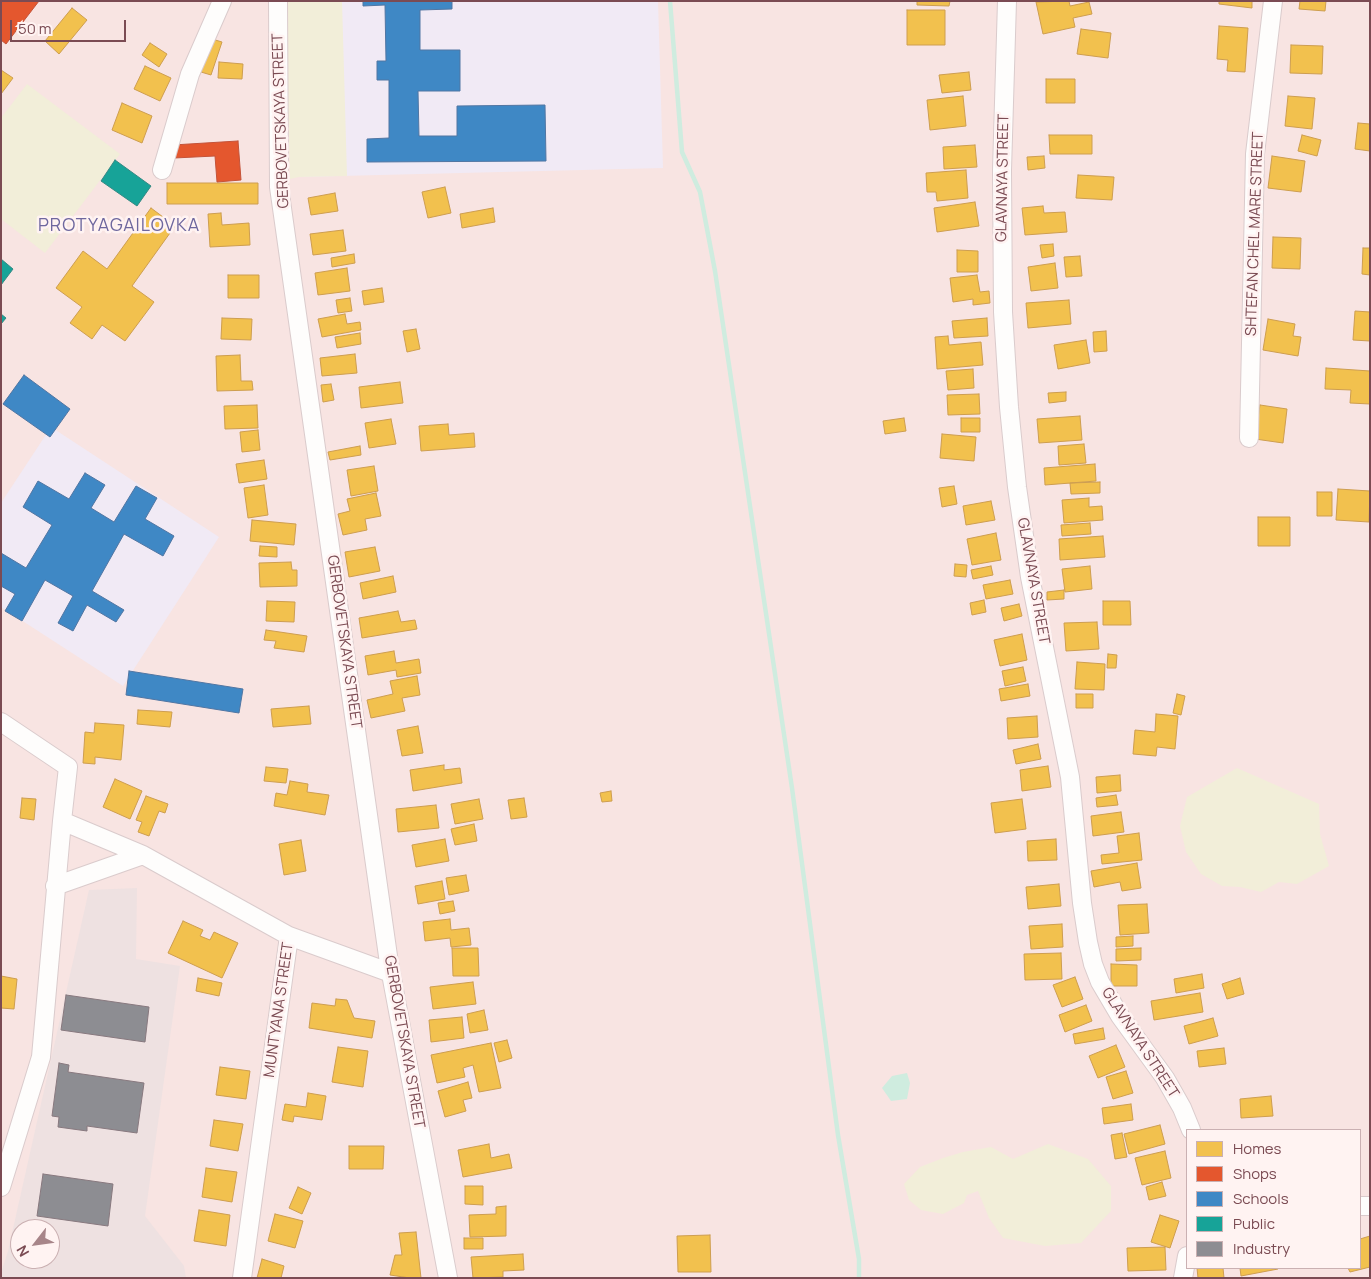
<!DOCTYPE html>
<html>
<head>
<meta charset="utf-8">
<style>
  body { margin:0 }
  #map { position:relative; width:1371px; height:1279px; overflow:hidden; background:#faf0ee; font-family:Manrope,sans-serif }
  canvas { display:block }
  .frame { position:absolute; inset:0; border:2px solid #7b4b53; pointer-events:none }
  .legend { position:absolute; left:1186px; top:1129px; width:175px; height:140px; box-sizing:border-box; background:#fff3f2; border:1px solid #cab0b2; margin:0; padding:6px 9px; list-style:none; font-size:15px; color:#7b4b53 }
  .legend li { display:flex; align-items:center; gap:10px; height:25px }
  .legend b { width:25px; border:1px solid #cab0b2 }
  .north { position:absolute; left:10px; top:1219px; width:50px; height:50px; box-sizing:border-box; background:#fff3f2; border:1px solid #cab0b2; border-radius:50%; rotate:240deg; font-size:14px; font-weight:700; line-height:20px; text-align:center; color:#7b4b53 }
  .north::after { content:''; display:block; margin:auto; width:18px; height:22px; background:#a78589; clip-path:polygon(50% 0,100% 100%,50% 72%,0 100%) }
  .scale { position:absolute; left:10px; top:20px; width:116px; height:22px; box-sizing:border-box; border:2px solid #7b4b53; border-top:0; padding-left:6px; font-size:15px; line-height:18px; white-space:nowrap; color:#7b4b53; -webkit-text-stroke:4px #fff3f2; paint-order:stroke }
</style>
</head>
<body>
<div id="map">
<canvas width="1371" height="1279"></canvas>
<div class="frame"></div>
<ul class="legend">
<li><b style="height:14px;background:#f2c14e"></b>Homes</li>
<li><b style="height:14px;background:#e4572e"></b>Shops</li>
<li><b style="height:14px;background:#3f88c5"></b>Schools</li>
<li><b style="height:14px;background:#17a398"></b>Public</li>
<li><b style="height:14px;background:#8d8d92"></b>Industry</li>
</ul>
<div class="north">N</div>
<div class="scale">50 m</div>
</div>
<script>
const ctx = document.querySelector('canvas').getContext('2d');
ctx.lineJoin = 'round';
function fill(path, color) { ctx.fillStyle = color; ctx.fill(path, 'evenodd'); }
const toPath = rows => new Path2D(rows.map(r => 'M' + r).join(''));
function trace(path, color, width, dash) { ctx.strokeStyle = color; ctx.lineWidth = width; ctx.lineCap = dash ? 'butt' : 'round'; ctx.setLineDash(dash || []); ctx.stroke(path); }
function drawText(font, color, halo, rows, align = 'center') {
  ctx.font = font + ' Manrope,sans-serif'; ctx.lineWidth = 5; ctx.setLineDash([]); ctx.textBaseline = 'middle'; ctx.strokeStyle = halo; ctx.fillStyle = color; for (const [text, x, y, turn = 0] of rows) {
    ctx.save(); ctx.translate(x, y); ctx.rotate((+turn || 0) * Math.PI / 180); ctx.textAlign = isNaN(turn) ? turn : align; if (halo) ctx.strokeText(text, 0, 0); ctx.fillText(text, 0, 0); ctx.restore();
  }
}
fill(toPath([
  [1,1,1370,1,1370,1278,1,1278],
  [1187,1130,1360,1130,1360,1268,1187,1268],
  [20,1229,50,1229,50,1259,20,1259]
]), '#f8e4e2');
fill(toPath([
  [137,888,136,959,180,966,145,1216,184,1266,186,1278,1,1278,1,1273,8,1251,89,890],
  [20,1229,50,1229,50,1259,20,1259]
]), '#eee1e1');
fill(toPath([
  [296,1,658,1,663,168,299,177],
  [51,427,219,537,123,686,1,607,1,503]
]), '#f1eaf5');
fill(toPath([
  [285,1,342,1,347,176,299,177,290,179],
  [27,84,120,154,45,253,1,219,1,118],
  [1237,768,1319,804,1320,834,1329,866,1297,884,1279,882,1261,892,1240,887,1222,886,1201,874,1186,852,1180,826,1187,797],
  [1048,1144,1088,1159,1111,1186,1111,1211,1081,1243,1045,1246,1003,1238,989,1218,978,1191,967,1195,964,1203,943,1214,921,1210,909,1200,904,1184,920,1167,943,1158,963,1152,991,1147,1013,1159]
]), '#f2eed9');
fill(toPath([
  [907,1073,910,1083,907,1099,891,1101,882,1088,892,1076]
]), '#cfecdf');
const homes = toPath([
  [917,1,950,1,949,6,917,5,917,1],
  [1069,1,1070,6,1089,2,1092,14,1073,18,1075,27,1043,34,1036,2,1069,1],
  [1219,1,1252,1,1252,8,1219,4,1219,1],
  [1300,1,1326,1,1325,11,1299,9,1300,1],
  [72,8,87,20,59,54,45,41,72,8],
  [907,10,945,10,945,45,907,45,907,10],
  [1219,26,1248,28,1245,72,1227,71,1228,60,1217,59,1219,26],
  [1081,29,1111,33,1108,58,1077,54,1081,29],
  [212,39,222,42,211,75,201,72,212,39],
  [150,43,167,54,159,67,142,55,150,43],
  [1291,45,1323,46,1322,74,1290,73,1291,45],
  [219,62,243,64,242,79,218,78,219,62],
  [145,66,171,78,160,101,134,89,145,66],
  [1,70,13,78,1,94,1,70],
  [969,72,971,90,942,93,939,75,969,72],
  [1046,79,1075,79,1075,103,1046,103,1046,79],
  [963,96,966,126,930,130,927,100,963,96],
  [1288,96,1315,98,1312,129,1285,126,1288,96],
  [122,103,152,116,142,143,112,130,122,103],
  [1358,123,1370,124,1370,151,1355,149,1358,123],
  [1049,135,1092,135,1092,154,1050,154,1049,135],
  [1302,135,1321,140,1317,156,1298,151,1302,135],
  [975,145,977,167,944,169,943,147,975,145],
  [1044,156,1045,168,1028,170,1027,157,1044,156],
  [1272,156,1305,161,1301,192,1268,188,1272,156],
  [966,170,968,198,937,201,936,192,927,192,926,173,966,170],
  [1078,175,1114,177,1112,200,1076,198,1078,175],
  [167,183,258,183,258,204,167,204,167,183],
  [445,187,451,213,428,218,422,192,445,187],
  [335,193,338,211,311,215,308,198,335,193],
  [975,202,979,226,937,232,934,208,975,202],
  [1043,206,1044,213,1065,212,1067,232,1025,235,1022,208,1043,206],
  [151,208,175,226,132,286,154,302,125,341,102,325,92,339,70,323,82,307,56,288,83,251,107,269,151,208],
  [493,208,495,222,462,228,460,214,493,208],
  [221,213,222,225,249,223,250,245,210,247,208,214,221,213],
  [343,230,346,251,313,255,310,234,343,230],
  [1273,237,1301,238,1300,269,1272,268,1273,237],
  [1053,244,1054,256,1042,258,1040,245,1053,244],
  [1363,248,1370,248,1370,275,1362,274,1363,248],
  [957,250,978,251,978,272,957,272,957,250],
  [354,254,355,263,332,267,331,258,354,254],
  [1080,256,1082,276,1066,277,1064,257,1080,256],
  [1055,263,1058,288,1031,291,1028,267,1055,263],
  [347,268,350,291,318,295,315,273,347,268],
  [228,275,259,275,259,298,228,298,228,275],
  [977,275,980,292,989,291,990,303,973,305,973,299,953,302,950,278,977,275],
  [382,288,384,302,364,305,362,291,382,288],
  [350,298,352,311,338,313,336,300,350,298],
  [1069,300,1071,324,1028,328,1026,303,1069,300],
  [1370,310,1370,341,1353,340,1355,311,1370,312,1370,310],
  [345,314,347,324,360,322,361,330,322,337,318,319,345,314],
  [222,318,252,319,251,340,221,339,222,318],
  [987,318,988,336,954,338,952,321,987,318],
  [1268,319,1295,324,1293,336,1301,337,1298,356,1263,350,1268,319],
  [416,329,420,349,407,352,403,331,416,329],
  [1106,331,1107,351,1094,352,1093,332,1106,331],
  [360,333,361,344,337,348,335,337,360,333],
  [948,336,949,345,981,342,983,365,937,369,935,337,948,336],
  [1086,340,1090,363,1058,369,1054,345,1086,340],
  [355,354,357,373,322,376,320,358,355,354],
  [240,355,241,381,252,381,253,390,217,391,216,356,240,355],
  [1326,368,1370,371,1370,404,1350,403,1351,390,1325,389,1326,368],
  [973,369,974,388,948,390,946,371,973,369],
  [400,382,403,403,361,408,359,387,400,382],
  [331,384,334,400,323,402,321,385,331,384],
  [1066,392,1066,401,1049,403,1048,393,1066,392],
  [979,394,980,414,948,415,947,395,979,394],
  [257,405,258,428,225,429,224,406,257,405],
  [1260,405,1287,409,1283,443,1255,439,1260,405],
  [1080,416,1082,440,1039,443,1037,419,1080,416],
  [904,418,906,431,885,434,883,421,904,418],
  [961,418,980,418,980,432,961,432,961,418],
  [391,419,396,444,369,448,365,423,391,419],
  [448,424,449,435,474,433,475,447,421,451,419,426,448,424],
  [258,430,260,450,242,452,240,432,258,430],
  [942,434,976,437,974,461,940,458,942,434],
  [1084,444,1086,463,1059,465,1058,446,1084,444],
  [360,446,361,455,330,460,328,452,360,446],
  [264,460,267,479,239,483,236,464,264,460],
  [1095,464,1096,481,1045,485,1044,468,1095,464],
  [374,466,378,491,351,496,347,470,374,466],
  [1100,482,1100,493,1071,494,1070,483,1100,482],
  [264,485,268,515,248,518,244,488,264,485],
  [954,486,957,504,942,507,939,488,954,486],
  [1338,489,1370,491,1369,522,1336,520,1338,489],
  [1317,492,1332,492,1332,516,1317,516,1317,492],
  [376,493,381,516,365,519,367,530,343,535,338,514,350,511,347,499,376,493],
  [1089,498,1089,507,1102,506,1103,520,1064,523,1062,500,1089,498],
  [991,501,995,520,966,525,963,506,991,501],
  [1258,517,1290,517,1290,546,1258,546,1258,517],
  [252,520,296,524,294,545,250,541,252,520],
  [1090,523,1091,534,1062,536,1061,525,1090,523],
  [996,533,1001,560,972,565,967,539,996,533],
  [1103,536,1105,557,1060,560,1059,539,1103,536],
  [260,546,277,547,277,557,259,556,260,546],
  [375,547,380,571,349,577,345,552,375,547],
  [291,562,292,570,297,570,297,586,260,587,259,563,291,562],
  [955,564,967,565,966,577,954,576,955,564],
  [991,566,993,575,973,579,971,570,991,566],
  [1090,566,1092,589,1065,592,1062,569,1090,566],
  [393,576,396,592,363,599,360,583,393,576],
  [1010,580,1013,594,986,599,983,585,1010,580],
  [1064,590,1064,599,1047,600,1047,592,1064,590],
  [984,600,986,612,972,615,970,603,984,600],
  [267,601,295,602,294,622,266,621,267,601],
  [1103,601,1130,601,1131,625,1103,625,1103,601],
  [1019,604,1022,616,1004,621,1001,608,1019,604],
  [398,611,401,622,415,620,417,629,362,638,359,618,398,611],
  [1097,622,1099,649,1066,651,1064,623,1097,622],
  [266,630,307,636,304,652,274,648,276,641,264,640,266,630],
  [1022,634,1027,660,1000,666,994,640,1022,634],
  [394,651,396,663,419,659,421,673,397,677,396,670,368,675,365,656,394,651],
  [1108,654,1117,655,1116,668,1107,668,1108,654],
  [1077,662,1105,664,1104,690,1075,689,1077,662],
  [1023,667,1026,681,1005,686,1002,671,1023,667],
  [417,676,420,695,402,698,405,711,371,718,367,700,393,694,390,681,417,676],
  [1028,684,1030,696,1001,701,999,689,1028,684],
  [1076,694,1093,694,1093,708,1076,708,1076,694],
  [1177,694,1185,696,1181,715,1173,713,1177,694],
  [309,706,311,724,273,727,271,709,309,706],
  [138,710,172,712,170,727,137,724,138,710],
  [1156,714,1178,716,1175,749,1157,747,1156,756,1133,754,1135,730,1155,732,1156,714],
  [1037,716,1038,737,1008,739,1007,718,1037,716],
  [95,723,124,725,121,760,95,757,95,764,83,763,85,732,94,733,95,723],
  [418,726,423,753,402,756,397,730,418,726],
  [1038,744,1041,759,1016,764,1013,750,1038,744],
  [444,765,444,770,460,768,462,783,413,791,410,770,444,765],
  [1048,766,1051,787,1022,791,1020,770,1048,766],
  [266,767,288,769,286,783,264,781,266,767],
  [1120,775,1121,791,1097,793,1096,777,1120,775],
  [115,779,142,791,130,819,103,807,115,779],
  [290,781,308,784,307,792,329,795,325,815,274,806,276,793,287,795,290,781],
  [611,791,612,801,602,802,600,793,611,791],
  [1116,795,1118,805,1097,807,1096,798,1116,795],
  [146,796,168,804,165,813,159,811,149,836,138,832,142,822,136,820,146,796],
  [22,798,36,799,34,820,20,818,22,798],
  [524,798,527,817,511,819,508,800,524,798],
  [479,799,483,819,455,824,451,804,479,799],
  [1022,799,1026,829,995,833,991,803,1022,799],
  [436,805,439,828,398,832,396,809,436,805],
  [1121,812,1124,832,1093,836,1091,816,1121,812],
  [474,824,477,841,455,845,451,829,474,824],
  [1139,833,1142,860,1102,864,1101,855,1119,853,1117,836,1139,833],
  [445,839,449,861,416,867,412,845,445,839],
  [1056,839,1057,860,1028,861,1027,841,1056,839],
  [301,840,306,871,284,875,279,844,301,840],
  [1137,863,1141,888,1122,891,1120,882,1094,887,1091,871,1137,863],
  [466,875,469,891,449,895,446,878,466,875],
  [442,881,445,899,418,904,415,886,442,881],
  [1059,884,1061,906,1028,909,1026,887,1059,884],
  [453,901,455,911,440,914,438,903,453,901],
  [1147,904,1149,933,1120,935,1118,905,1147,904],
  [450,919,451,930,469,928,471,945,451,947,450,938,425,941,423,922,450,919],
  [183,921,203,930,200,936,210,940,214,932,238,943,222,978,168,953,183,921],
  [1062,924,1063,947,1031,949,1029,926,1062,924],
  [1133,936,1133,946,1116,947,1116,937,1133,936],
  [452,948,478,948,479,976,453,976,452,948],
  [1141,948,1141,960,1116,961,1116,949,1141,948],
  [1061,953,1062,979,1025,980,1024,954,1061,953],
  [1111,964,1137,965,1137,986,1111,986,1111,964],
  [1202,974,1204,988,1176,993,1174,979,1202,974],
  [1,976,17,979,14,1009,1,1008,1,976],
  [1075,977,1083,999,1062,1007,1053,985,1075,977],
  [198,978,222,983,219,996,196,991,198,978],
  [1240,978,1244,994,1227,999,1222,984,1240,978],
  [473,982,476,1004,433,1009,430,987,473,982],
  [1200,993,1203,1012,1154,1020,1151,1001,1200,993],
  [336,999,347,1000,354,1018,375,1021,372,1038,309,1028,312,1003,335,1006,336,999],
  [1086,1005,1092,1021,1065,1032,1059,1015,1086,1005],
  [484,1010,488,1030,470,1033,467,1014,484,1010],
  [462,1017,464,1038,431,1042,429,1020,462,1017],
  [1213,1018,1218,1036,1189,1044,1184,1026,1213,1018],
  [1103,1028,1105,1039,1075,1044,1073,1034,1103,1028],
  [507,1040,512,1058,499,1062,494,1043,507,1040],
  [491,1043,501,1088,479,1092,473,1065,463,1068,465,1077,437,1083,431,1055,491,1043],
  [1116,1045,1125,1067,1098,1078,1089,1056,1116,1045],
  [338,1047,368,1051,363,1087,332,1082,338,1047],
  [1224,1048,1226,1064,1199,1067,1197,1051,1224,1048],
  [220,1067,250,1071,246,1099,216,1095,220,1067],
  [1126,1071,1133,1093,1113,1099,1106,1077,1126,1071],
  [468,1082,472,1098,463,1100,466,1111,445,1117,438,1091,468,1082],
  [308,1093,326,1096,322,1120,294,1116,293,1122,282,1120,285,1104,306,1107,308,1093],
  [1271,1096,1273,1116,1241,1118,1240,1099,1271,1096],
  [1131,1104,1133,1120,1104,1124,1102,1108,1131,1104],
  [214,1120,243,1124,238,1151,210,1146,214,1120],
  [1160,1125,1165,1144,1129,1154,1124,1134,1160,1125],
  [1122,1133,1127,1157,1115,1159,1111,1135,1122,1133],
  [489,1144,491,1158,509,1154,512,1168,463,1177,458,1150,489,1144],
  [349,1146,384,1146,383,1169,349,1169,349,1146],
  [1165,1151,1171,1178,1142,1185,1135,1158,1165,1151],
  [206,1168,237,1172,232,1202,202,1197,206,1168],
  [1162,1182,1166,1196,1149,1200,1146,1187,1162,1182],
  [465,1186,483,1186,483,1205,465,1204,465,1186],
  [298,1187,311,1193,302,1214,289,1208,298,1187],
  [506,1206,506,1236,470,1237,469,1215,496,1214,496,1207,506,1206],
  [199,1210,230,1215,226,1246,194,1241,199,1210],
  [275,1214,303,1221,295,1248,268,1241,275,1214],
  [1160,1215,1179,1221,1170,1248,1151,1242,1160,1215],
  [416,1232,421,1278,410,1278,390,1275,395,1255,402,1255,399,1233,416,1232],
  [710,1235,711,1272,678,1272,677,1236,710,1235],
  [1370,1236,1370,1267,1350,1272,1348,1268,1360,1268,1360,1239,1370,1236],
  [464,1238,483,1238,483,1249,464,1249,464,1238],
  [1165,1247,1166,1270,1128,1271,1127,1248,1165,1247],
  [523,1254,524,1270,503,1271,503,1277,473,1278,471,1257,523,1254],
  [262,1259,284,1266,281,1278,257,1278,262,1259],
  [1197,1268,1223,1268,1224,1278,1198,1278,1197,1268],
  [1240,1268,1277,1268,1278,1269,1241,1276,1240,1268]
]);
fill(homes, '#f2c14e');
trace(homes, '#ce9e50', 1);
const shops = toPath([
  [1,1,39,1,6,44,1,40,1,1],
  [238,141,241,180,217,182,215,156,174,158,173,145,238,141]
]);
fill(shops, '#e4572e');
trace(shops, '#c45339', 1);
const schools = toPath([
  [363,1,452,1,452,9,420,10,420,50,460,50,460,91,418,91,419,136,457,136,457,106,545,105,546,161,367,162,367,139,389,138,389,80,377,80,377,61,386,61,385,5,363,6,363,1],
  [24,375,70,409,50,437,3,404,24,375],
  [85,473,105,485,91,508,114,522,136,486,157,498,145,519,174,536,163,556,124,534,92,591,124,610,116,622,87,605,73,631,58,623,73,596,45,580,22,621,5,611,15,594,1,586,1,553,26,568,52,525,23,507,38,481,69,499,85,473],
  [129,671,243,689,239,713,126,695,129,671]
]);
fill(schools, '#3f88c5');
trace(schools, '#5176a3', 1);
const public = toPath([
  [115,160,151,186,137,206,101,181,115,160],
  [1,259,13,269,1,285,1,259],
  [1,314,6,318,1,324,1,314]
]);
fill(public, '#17a398');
trace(public, '#358983', 1);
const industry = toPath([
  [66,995,149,1007,145,1042,61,1030,66,995],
  [59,1063,69,1065,68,1072,144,1083,137,1133,87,1126,87,1131,58,1127,59,1117,52,1116,59,1063],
  [43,1174,113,1184,108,1226,37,1216,43,1174]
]);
fill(industry, '#8d8d92');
trace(industry, '#88797f', 1);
trace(toPath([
  [670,1,682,152,700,192,715,271,792,788,838,1135,859,1259,859,1278]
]), '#cfecdf', 4.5);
const minor = toPath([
  [278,1,279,187,389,963,448,1278],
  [1007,1,1002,170,1003,312,1009,407,1017,487,1030,577,1070,777,1082,903,1088,942,1093,964,1100,982,1120,1016,1165,1078,1182,1108,1191,1130],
  [162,170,190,74,222,1],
  [1249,438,1255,154,1273,1],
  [1,722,68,767,62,821,41,1057,1,1187],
  [62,821,143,855,289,936,242,1278],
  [55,886,143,855],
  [289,936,391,973],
  [1360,1206,1370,1206],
  [1183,1278,1187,1256]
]);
trace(minor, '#dacbcc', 20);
trace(minor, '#fefdfc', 18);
drawText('15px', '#7b4b53', '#fff3f2', [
  ["GERBOVETSKAYA STREET",281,121,-92],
  ["GLAVNAYA STREET",1003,178,-89],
  ["SHTEFAN CHEL MARE STREET",1255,234,-88],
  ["GLAVNAYA STREET",1033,581,80],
  ["GERBOVETSKAYA STREET",344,642,82],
  ["MUNTYANA STREET",279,1010,-82],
  ["GERBOVETSKAYA STREET",404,1042,80],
  ["GLAVNAYA STREET",1140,1043,57]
]);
ctx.letterSpacing = '1px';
drawText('18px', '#6e679e', '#fff3f2', [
  ["PROTYAGAILOVKA",119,226]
]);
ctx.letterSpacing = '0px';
</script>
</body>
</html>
